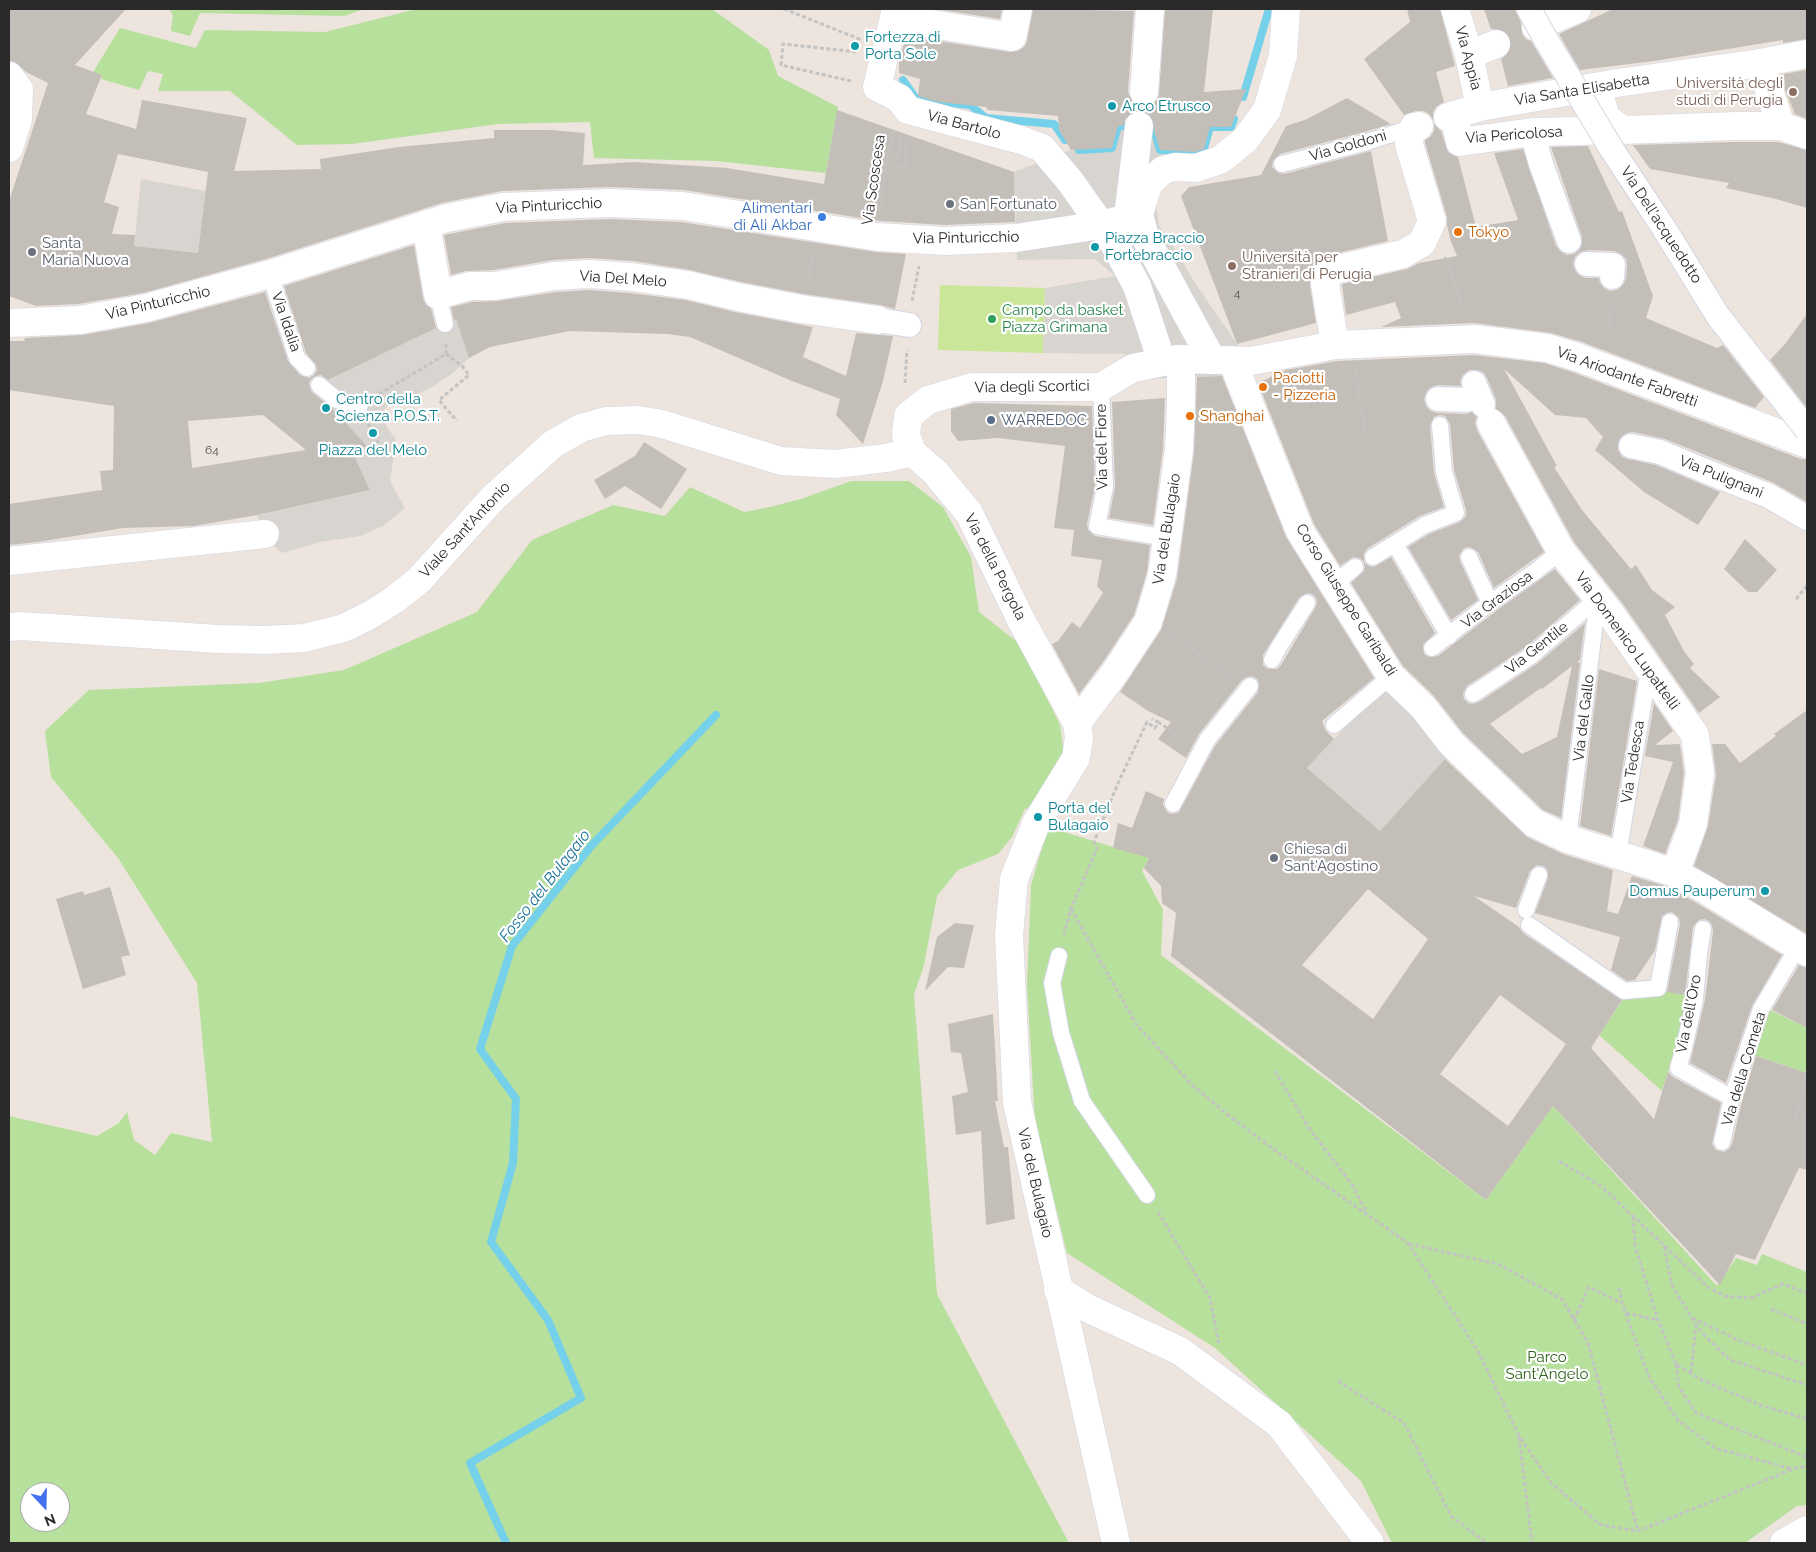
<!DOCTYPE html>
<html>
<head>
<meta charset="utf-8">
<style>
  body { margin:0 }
  #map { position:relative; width:1816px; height:1552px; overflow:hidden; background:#ece4dd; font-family:Raleway,sans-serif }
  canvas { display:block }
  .frame { position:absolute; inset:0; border:10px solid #2a2a2a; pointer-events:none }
  .north { position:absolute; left:20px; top:1482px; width:50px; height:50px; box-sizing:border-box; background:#fff; border:1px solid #aaa; border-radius:50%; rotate:159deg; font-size:14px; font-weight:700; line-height:20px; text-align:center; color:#2a2a2a }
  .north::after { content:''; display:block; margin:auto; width:18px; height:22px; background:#446ff1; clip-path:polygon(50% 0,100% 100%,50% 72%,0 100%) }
</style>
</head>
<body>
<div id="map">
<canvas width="1816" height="1552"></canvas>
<div class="frame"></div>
<div class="north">N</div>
</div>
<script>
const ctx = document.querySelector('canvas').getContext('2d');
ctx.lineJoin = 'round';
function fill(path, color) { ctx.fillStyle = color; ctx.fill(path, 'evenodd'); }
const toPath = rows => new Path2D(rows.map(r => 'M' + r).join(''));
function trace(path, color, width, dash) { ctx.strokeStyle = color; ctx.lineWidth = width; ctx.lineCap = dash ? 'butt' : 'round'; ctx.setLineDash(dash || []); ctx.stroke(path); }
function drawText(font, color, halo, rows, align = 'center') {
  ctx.font = font + ' Raleway,sans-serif'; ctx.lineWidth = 4.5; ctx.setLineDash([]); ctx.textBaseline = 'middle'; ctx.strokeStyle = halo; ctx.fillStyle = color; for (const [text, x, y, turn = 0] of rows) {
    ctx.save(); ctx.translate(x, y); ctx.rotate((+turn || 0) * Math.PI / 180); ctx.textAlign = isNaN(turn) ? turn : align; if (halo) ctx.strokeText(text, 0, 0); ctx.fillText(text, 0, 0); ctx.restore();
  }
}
fill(toPath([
  [1807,69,1807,122,1781,112,1776,73]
]), '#ece0cd');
fill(toPath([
  [169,9,364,9,344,16,200,13,190,36,171,31,173,15],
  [417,9,712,9,769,50,778,76,838,107,826,173,716,161,594,158,590,122,498,124,352,144,297,145,230,91,158,91,163,74,148,71,139,90,101,79,102,75,93,72,120,28,196,48,205,30,325,32],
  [851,481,909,481,943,507,971,557,979,612,1016,641,1025,653,1060,725,1064,754,1034,805,1025,809,1012,837,998,854,958,870,937,896,924,965,914,995,937,1294,1069,1543,9,1543,9,1116,97,1136,119,1123,127,1112,134,1140,155,1155,171,1133,212,1142,197,983,118,858,51,777,45,731,89,690,259,683,344,670,477,612,532,540,613,505,665,516,690,487,744,512,770,507,801,499],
  [30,1492,60,1492,60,1522,30,1522],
  [1047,831,1064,832,1149,858,1142,871,1163,910,1161,955,1486,1200,1553,1106,1717,1286,1736,1258,1757,1265,1762,1254,1807,1272,1807,1505,1797,1506,1745,1543,1392,1543,1361,1481,1215,1348,1067,1253,1035,1123,1027,985,1031,885],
  [1664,991,1692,996,1662,1091,1599,1035,1624,998],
  [1764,1007,1807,1028,1807,1064,1805,1075,1789,1067,1750,1054]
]), '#b7e09c');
fill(toPath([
  [940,285,1045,288,1043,353,938,350]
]), '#cae698');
fill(toPath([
  [1118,126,1153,126,1160,150,1166,183,1155,195,1159,226,1179,255,1193,280,1237,344,1244,375,1139,379,1125,354,1043,353,1045,288,1115,276,1095,259,1017,260,1014,172,1071,150,1112,148],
  [141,179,206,191,198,253,134,246],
  [456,318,469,358,453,373,432,387,398,403,388,405,383,411,386,426,396,440,390,481,405,508,383,526,360,536,320,542,282,553,268,541,257,515,370,490,353,453,367,446,314,388,326,381],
  [1389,681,1448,756,1380,831,1307,768]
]), '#d8d4cf');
trace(toPath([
  [903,80,917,100,970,105,986,118,1054,124,1065,140],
  [1243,97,1269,9],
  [1079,150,1112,148,1118,126,1153,126,1160,150,1203,152,1210,127,1231,127,1234,119],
  [506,1543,470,1463,581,1398,548,1320,491,1242,513,1163,516,1099,480,1049,512,946,592,845,716,715]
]), '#75d1e9', 8);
fill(toPath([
  [9,9,126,9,75,65,102,75,86,114,136,129,142,100,247,118,234,171,321,169,320,159,399,147,494,138,494,130,551,130,585,133,583,165,635,162,727,168,824,184,837,110,1014,172,1015,222,945,225,880,221,684,190,609,187,502,191,442,203,266,259,143,293,78,304,36,306,9,296,9,201,48,83,26,72,15,62,9,61],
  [118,154,208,172,198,253,134,246,135,235,112,234,119,207,104,202],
  [936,9,1002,9,1000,19],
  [1033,9,1134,11,1128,91,1130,98,1135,105,1143,108,1150,106,1157,101,1159,94,1165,9,1213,9,1204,92,1246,89,1231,127,1210,127,1204,149,1195,152,1160,150,1154,131,1153,119,1148,113,1140,110,1132,112,1126,117,1123,126,1118,126,1112,148,1071,150,1059,130,1058,116,988,110,986,107,938,102,918,96,920,79,899,73,899,63,906,36,1010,52,1018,51,1024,47,1027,41],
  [1407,9,1440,9,1455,66,1436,72,1444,102,1436,107,1433,113,1433,120,1430,115,1424,111,1416,111,1404,115,1364,59,1410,22],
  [1484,9,1515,9,1521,23,1522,34,1526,39,1531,41,1553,78,1508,86,1501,59,1509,53,1511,46,1511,39,1505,31,1498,29,1491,29],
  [1613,9,1807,9,1807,39,1783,43,1783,40,1654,61,1580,70,1559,34],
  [1807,70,1807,119,1795,114,1785,89,1784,74],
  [1347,98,1391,124,1361,133,1280,154,1273,161,1272,167,1279,173,1284,174,1371,151,1388,241,1326,256,1319,260,1310,278,1310,286,1316,323,1237,344,1181,196,1189,187,1261,175,1286,126,1305,120],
  [1434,124,1441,131,1448,152,1458,157,1476,227,1518,220,1494,153,1523,149,1556,246,1561,252,1567,255,1574,254,1579,250,1582,244,1582,237,1551,147,1588,146,1619,212,1622,211,1653,296,1646,318,1717,348,1723,345,1764,397,1755,408,1582,342,1551,333,1474,323,1381,327,1401,318,1395,302,1346,315,1342,284,1407,269,1419,263,1457,256,1451,242,1447,225,1447,217,1425,143,1425,140,1430,137,1434,131],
  [1588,250,1614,251,1621,254,1626,259,1627,266,1626,278,1623,285,1617,290,1610,291,1604,288,1600,283,1599,278,1586,278,1579,275,1575,270,1573,264,1575,257,1580,252],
  [1736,142,1778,142,1807,150,1807,208,1776,199,1726,188,1729,183,1650,169,1633,145],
  [610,219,681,222,876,252,906,254,895,309,880,305,804,294,741,282,690,270,633,261,590,258,553,260,494,270,466,271,451,275,444,235,505,223],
  [414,245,423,298,426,305,431,308,436,328,328,380,321,375,316,376,312,378,309,383,310,388,312,392,333,409,367,446,353,453,370,490,257,515,194,526,123,528,38,542,9,545,9,504,102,490,100,471,113,470,114,406,9,390,9,341,24,341,25,338,83,335,149,323,265,292,288,361,300,375,309,378,314,375,317,370,316,365,306,353,284,286],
  [263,415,306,450,192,468,188,421],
  [589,290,630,293,685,300,735,312,813,327,803,357,846,376,856,333,893,336,883,381,863,444,836,415,840,399,792,381,690,337,667,334,570,331,490,347,469,358,456,319,454,320,451,307,472,302,497,301,556,292],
  [1807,314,1807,408,1770,360,1785,344],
  [1474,355,1544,363,1572,372,1801,459,1807,459,1807,502,1774,483,1665,439,1633,432,1627,433,1621,437,1618,443,1618,450,1622,457,1628,459,1656,465,1720,492,1698,525,1644,492,1595,450,1603,437,1586,418,1555,415,1504,369,1557,466,1554,467,1582,510,1631,569,1636,565,1652,590,1675,607,1665,615,1684,651,1694,664,1690,668,1720,697,1699,713,1623,604,1574,542,1505,416,1496,409,1496,400,1487,378,1483,372,1476,370,1469,370,1463,375,1460,381,1461,386,1438,385,1431,387,1427,391,1424,399,1426,406,1431,411,1438,413,1466,414,1472,412,1477,417,1475,423,1477,430,1544,552,1494,588,1478,552,1470,547,1464,548,1459,556,1460,561,1478,600,1451,620,1408,547,1429,534,1460,522,1466,516,1466,510,1454,470,1450,424,1445,416,1440,415,1434,417,1430,426,1434,473,1444,507,1420,516,1368,548,1364,553,1364,562,1369,566,1374,567,1391,557,1435,633,1423,645,1424,654,1429,657,1438,656,1496,611,1555,569,1580,600,1526,647,1467,686,1463,694,1464,699,1468,703,1473,704,1479,702,1538,663,1585,623,1580,660,1577,662,1580,663,1561,818,1543,810,1463,733,1434,696,1403,666,1351,583,1364,571,1365,566,1363,561,1359,558,1353,557,1340,566,1314,524,1258,383,1286,370,1337,361],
  [1572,666,1557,737,1522,754,1490,724,1541,688,1542,689],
  [1222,376,1286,537,1374,678,1322,721,1326,731,1334,739,1307,768,1380,831,1445,759,1527,837,1563,854,1613,870,1607,911,1618,914,1632,876,1669,887,1700,905,1782,955,1752,1006,1726,1083,1690,1063,1705,1000,1713,931,1712,925,1709,921,1704,919,1699,920,1693,927,1685,995,1667,992,1680,924,1679,918,1672,912,1666,913,1662,916,1655,950,1635,980,1627,981,1611,970,1620,937,1535,913,1548,878,1547,869,1543,866,1537,865,1530,871,1516,908,1474,896,1519,927,1523,933,1622,1000,1591,1048,1654,1119,1668,1072,1673,1077,1721,1103,1712,1144,1716,1150,1724,1152,1729,1149,1732,1144,1742,1101,1756,1056,1807,1073,1807,1170,1799,1168,1755,1260,1736,1254,1720,1285,1553,1106,1486,1200,1171,956,1176,913,1162,903,1161,886,1144,868,1149,858,1113,848,1118,823,1132,828,1146,791,1164,799,1163,805,1168,813,1173,814,1179,812,1215,746,1258,692,1259,683,1257,679,1252,676,1247,677,1242,680,1199,734,1186,758,1158,739,1171,722,1148,711,1120,692,1161,630,1177,579,1194,452,1197,377],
  [1307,593,1312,594,1316,598,1317,603,1315,608,1281,665,1277,669,1268,669,1263,665,1263,655,1299,598],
  [1368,889,1428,939,1373,1019,1302,965],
  [1500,995,1566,1044,1508,1126,1440,1074],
  [1165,398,1163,449,1153,525,1109,518,1115,487,1112,402],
  [974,403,1092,406,1095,486,1087,524,1088,530,1095,536,1150,545,1147,572,1134,615,1103,662,1079,694,1052,644,1058,641,1072,622,1080,628,1103,593,1097,586,1102,560,1071,556,1074,530,1054,528,1065,446,998,438,958,441,951,431,951,409],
  [644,442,687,469,661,509,625,486,605,499,594,480,635,456],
  [1745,539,1777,570,1757,592,1748,592,1724,569],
  [1599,669,1637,681,1611,836,1580,826],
  [1654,703,1673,731,1655,745,1680,744,1684,773,1678,820,1665,854,1643,846,1673,762,1645,756],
  [1807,710,1807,934,1694,866,1708,826,1716,775,1712,744,1725,744,1740,763,1776,736,1774,734],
  [110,887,130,955,121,957,126,975,83,989,56,899,83,891,84,895],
  [955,923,974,925,964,968,948,967,925,991,937,937],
  [1799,965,1807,968,1807,1028,1772,1010],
  [993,1014,998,1101,995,1101,1004,1147,1008,1147,1015,1219,986,1225,981,1131,956,1135,952,1096,968,1092,961,1053,951,1052,948,1024]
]), '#c4beb9');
trace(toPath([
  [1496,44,1536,27],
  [1139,126,1144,92]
]), '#c5bfb9', 28, [28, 14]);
const service = toPath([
  [1282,164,1364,143,1414,127],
  [270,274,297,358,307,368],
  [438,295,445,324],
  [319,385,337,400,360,405],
  [1101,387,1105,487,1097,526,1167,538],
  [1395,544,1449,636],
  [1373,557,1425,525,1456,513,1444,472,1440,425],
  [1469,557,1490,603],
  [1330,588,1355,567],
  [1432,648,1490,603,1536,571,1561,551],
  [1272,660,1279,647,1307,603],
  [1473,694,1532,655,1598,598],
  [1334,725,1391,676],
  [1173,804,1207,740,1250,686],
  [1568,839,1598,598],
  [1618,855,1649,669],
  [1526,910,1539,875],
  [1529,925,1624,991,1658,988,1670,922],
  [1703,929,1699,954,1695,999,1684,1048,1678,1068,1732,1098],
  [1059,956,1052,983,1061,1033,1082,1101,1147,1195],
  [1722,1142,1732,1098,1761,1009,1799,945]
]);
const pedestrian = toPath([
  [1532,132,1541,164,1569,241],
  [1587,264,1613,265,1612,277],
  [878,320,909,325],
  [1474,383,1483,405],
  [1438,399,1466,400],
  [1631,446,1660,452,1710,473,1769,496,1807,518]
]);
const minor = toPath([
  [896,9,877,87,899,98,908,110,1021,140,1042,148,1070,181,1115,245,1137,286,1162,362],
  [1455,9,1469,55,1480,107],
  [895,18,1012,37,1018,9],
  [1536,27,1577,9],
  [1469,55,1496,44],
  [1760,63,1781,126,1807,135],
  [9,76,19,89,18,119,9,148],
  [1597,87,1606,118,1623,130,1736,126,1781,126],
  [1144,92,1150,9],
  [1454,115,1460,142,1532,132,1623,130],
  [1448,117,1480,107,1617,83,1760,63,1807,54],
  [1129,209,1139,126],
  [1139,215,1148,184,1163,170,1175,167,1196,168,1220,160,1245,140,1267,110,1283,56,1286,9],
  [1139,215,1145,237,1212,360],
  [426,224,438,295,470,286,495,286,554,276,589,274,632,277,688,285,738,297,801,309,878,320],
  [9,323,80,320,146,308,270,274,447,218,503,207,610,203,683,206,878,237,945,241,1016,238,1101,225,1139,215],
  [1335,345,1325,284,1330,271,1403,254,1422,243,1432,221,1409,144,1410,135,1414,127,1419,126],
  [1232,360,1300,531,1391,676,1423,707,1451,743,1534,823,1568,839,1675,873,1708,891,1807,952],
  [1491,423,1561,551,1610,613,1695,735,1700,773,1693,824,1675,873],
  [9,561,265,534],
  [1077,723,1116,671,1148,622,1162,575,1179,450,1181,403,1181,371,1178,359]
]);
const tertiary = toPath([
  [912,452,906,435,908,416,928,400,972,387,1101,387,1133,368,1178,359,1251,361,1335,345,1475,339,1547,348,1577,357,1807,444],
  [1058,1290,1087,1308,1180,1351,1279,1424,1370,1543],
  [1784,1543,1807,1530]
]);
const secondary = toPath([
  [9,627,21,626,218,639,265,640,304,638,344,628,370,615,394,600,419,580,493,498,553,444,581,428,606,421,638,420,662,424,781,461,835,464,886,458,912,452,935,472,969,513,1021,620,1077,723,1079,738,1076,758,1041,815],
  [1037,821,1014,879,1009,935,1017,1102,1116,1543]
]);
trace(service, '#d2d6e2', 18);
trace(pedestrian, '#d2d6e2', 26);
trace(minor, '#d2d6e2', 29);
trace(tertiary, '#d2d6e2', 29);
trace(secondary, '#d2d6e2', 29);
trace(toPath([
  [784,9,862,40],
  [851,81,781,65,783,44,857,52],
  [900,137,897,168,905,167,907,137],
  [880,211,883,180,893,131],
  [1445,257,1465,312],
  [807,282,813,254],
  [912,301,919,266],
  [1608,341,1611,300],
  [446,354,462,366,469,375,439,400,457,421],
  [1356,370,1366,440],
  [905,383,907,350],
  [379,394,446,354,446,344],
  [368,423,378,443],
  [1796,599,1807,586],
  [1171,634,1199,653,1230,678],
  [1158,722,1185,740],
  [1071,909,1136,1024,1192,1085,1232,1118,1273,1149,1408,1243,1479,1353,1519,1436,1552,1484,1601,1525,1638,1531,1793,1469,1807,1466],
  [1064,935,1071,909,1097,848,1094,842,1118,783,1147,722,1155,728,1157,725,1158,722,1152,719],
  [1275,1071,1309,1128,1353,1186,1367,1214],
  [1796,1120,1807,1072],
  [1559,1161,1601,1186,1709,1288,1725,1296,1751,1298,1783,1284,1807,1293],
  [1158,1212,1210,1298,1219,1345],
  [1633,1217,1635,1246,1658,1320,1676,1364,1700,1379,1760,1405,1807,1419],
  [1409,1244,1498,1264,1562,1299,1588,1343,1638,1531],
  [1664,1246,1672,1285,1691,1317,1704,1335,1730,1360,1807,1385],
  [1619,1288,1622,1303,1649,1377,1678,1420,1715,1448,1792,1469],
  [1771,1309,1807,1324],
  [1626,1313,1658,1320],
  [1692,1318,1738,1340,1807,1365],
  [1574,1320,1589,1287,1621,1303],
  [1676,1364,1679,1387,1696,1413,1807,1457],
  [1691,1373,1696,1325],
  [1338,1381,1404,1423,1451,1516,1486,1543],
  [1519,1437,1532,1543]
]), '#c3c3c3', 3, [4, 2.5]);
trace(service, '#fff', 16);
trace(pedestrian, '#fff', 24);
trace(minor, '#fff', 28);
trace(tertiary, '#fff', 28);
trace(secondary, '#fff', 28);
const pedestrianBridge = toPath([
  [1529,9,1545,38,1611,148,1665,230,1718,316,1807,430]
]);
trace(pedestrianBridge, '#d2d6e2', 26, []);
trace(pedestrianBridge, '#fff', 24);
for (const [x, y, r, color] of [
  [855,46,5,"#0f9aa8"],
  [1793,92,5,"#8d6e63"],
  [1112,106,5,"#0f9aa8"],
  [950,204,5,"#6b7280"],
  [822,217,5,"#3f7fe0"],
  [1458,232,5,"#e8710a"],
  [1095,247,5,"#0f9aa8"],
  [32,252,5,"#6b7280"],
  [1232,266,5,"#8d6e63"],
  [992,319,5,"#2e9e5b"],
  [1263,387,5,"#e8710a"],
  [326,408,5,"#0f9aa8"],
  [1190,416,5,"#e8710a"],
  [991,420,5,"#5c6f8a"],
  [373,433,5,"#0f9aa8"],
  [1038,817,5,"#0f9aa8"],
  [1274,858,5,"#6b7280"],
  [1765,891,5,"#0f9aa8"]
]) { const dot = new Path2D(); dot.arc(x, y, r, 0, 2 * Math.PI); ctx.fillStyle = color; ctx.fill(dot); trace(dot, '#fff', 2); }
drawText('12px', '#504f4e', null, [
  ["4",1237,293],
  ["64",212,450]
]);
drawText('15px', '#0d838f', '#fff', [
  ["Fortezza di",865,37],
  ["Porta Sole",865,54],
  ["Arco Etrusco",1122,106],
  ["Piazza Braccio",1105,238],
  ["Fortebraccio",1105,255],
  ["Centro della",336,399],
  ["Scienza P.O.S.T.",336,416],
  ["Piazza del Melo",373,450,"center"],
  ["Porta del",1048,808],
  ["Bulagaio",1048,825],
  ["Domus Pauperum",1755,891,"right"]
], 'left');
drawText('15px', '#2a2a2a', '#fff', [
  ["Via Appia",1468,58,75],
  ["Via Santa Elisabetta",1582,90,-9],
  ["Via Bartolo",964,125,15],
  ["Via Pericolosa",1514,135,-4],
  ["Via Goldoni",1348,146,-16],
  ["Via Scoscesa",874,180,-82],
  ["Via Pinturicchio",549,206,-3],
  ["Via Dell'acquedotto",1661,225,57],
  ["Via Pinturicchio",966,238,-1],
  ["Via Del Melo",623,279,4],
  ["Via Pinturicchio",158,303,-13],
  ["Via Idalia",286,322,71],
  ["Via Ariodante Fabretti",1627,377,20],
  ["Via degli Scortici",1032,387,-1],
  ["Via del Fiore",1102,447,-91],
  ["Via Pulignani",1721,477,22],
  ["Via del Bulagaio",1167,529,-81],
  ["Viale Sant'Antonio",465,530,-47],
  ["Via della Pergola",995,567,63],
  ["Corso Giuseppe Garibaldi",1346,600,58],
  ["Via Graziosa",1497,600,-37],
  ["Via Domenico Lupattelli",1627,641,54],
  ["Via Gentile",1537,648,-38],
  ["Via del Gallo",1584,718,-83],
  ["Via Tedesca",1633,762,-81],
  ["Via dell'Oro",1689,1014,-79],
  ["Via della Cometa",1744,1069,-73],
  ["Via del Bulagaio",1035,1183,77]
]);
drawText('15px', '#785e54', '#fff', [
  ["Università degli",1783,83],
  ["studi di Perugia",1783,100],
  ["Università per",1242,257,"left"],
  ["Stranieri di Perugia",1242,274,"left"]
], 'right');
drawText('15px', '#5b616d', '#fff', [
  ["San Fortunato",960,204],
  ["Santa",42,243],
  ["Maria Nuova",42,260],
  ["Chiesa di",1284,849],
  ["Sant'Agostino",1284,866]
], 'left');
drawText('15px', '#366cbe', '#fff', [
  ["Alimentari",812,208],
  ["di Ali Akbar",812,225]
], 'right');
drawText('15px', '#c56008', '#fff', [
  ["Tokyo",1468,232],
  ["Paciotti",1273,378],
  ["- Pizzeria",1273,395],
  ["Shanghai",1200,416]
], 'left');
drawText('15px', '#27864d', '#fff', [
  ["Campo da basket",1002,310],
  ["Piazza Grimana",1002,327]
], 'left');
drawText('15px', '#4e5e75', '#fff', [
  ["WARREDOC",1001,420]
], 'left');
drawText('15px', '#30641d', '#fff', [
  ["Parco",1547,1357],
  ["Sant'Angelo",1547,1374]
]);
drawText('italic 16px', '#147095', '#fff', [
  ["Fosso del Bulagaio",545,886,-52]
]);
</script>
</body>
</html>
